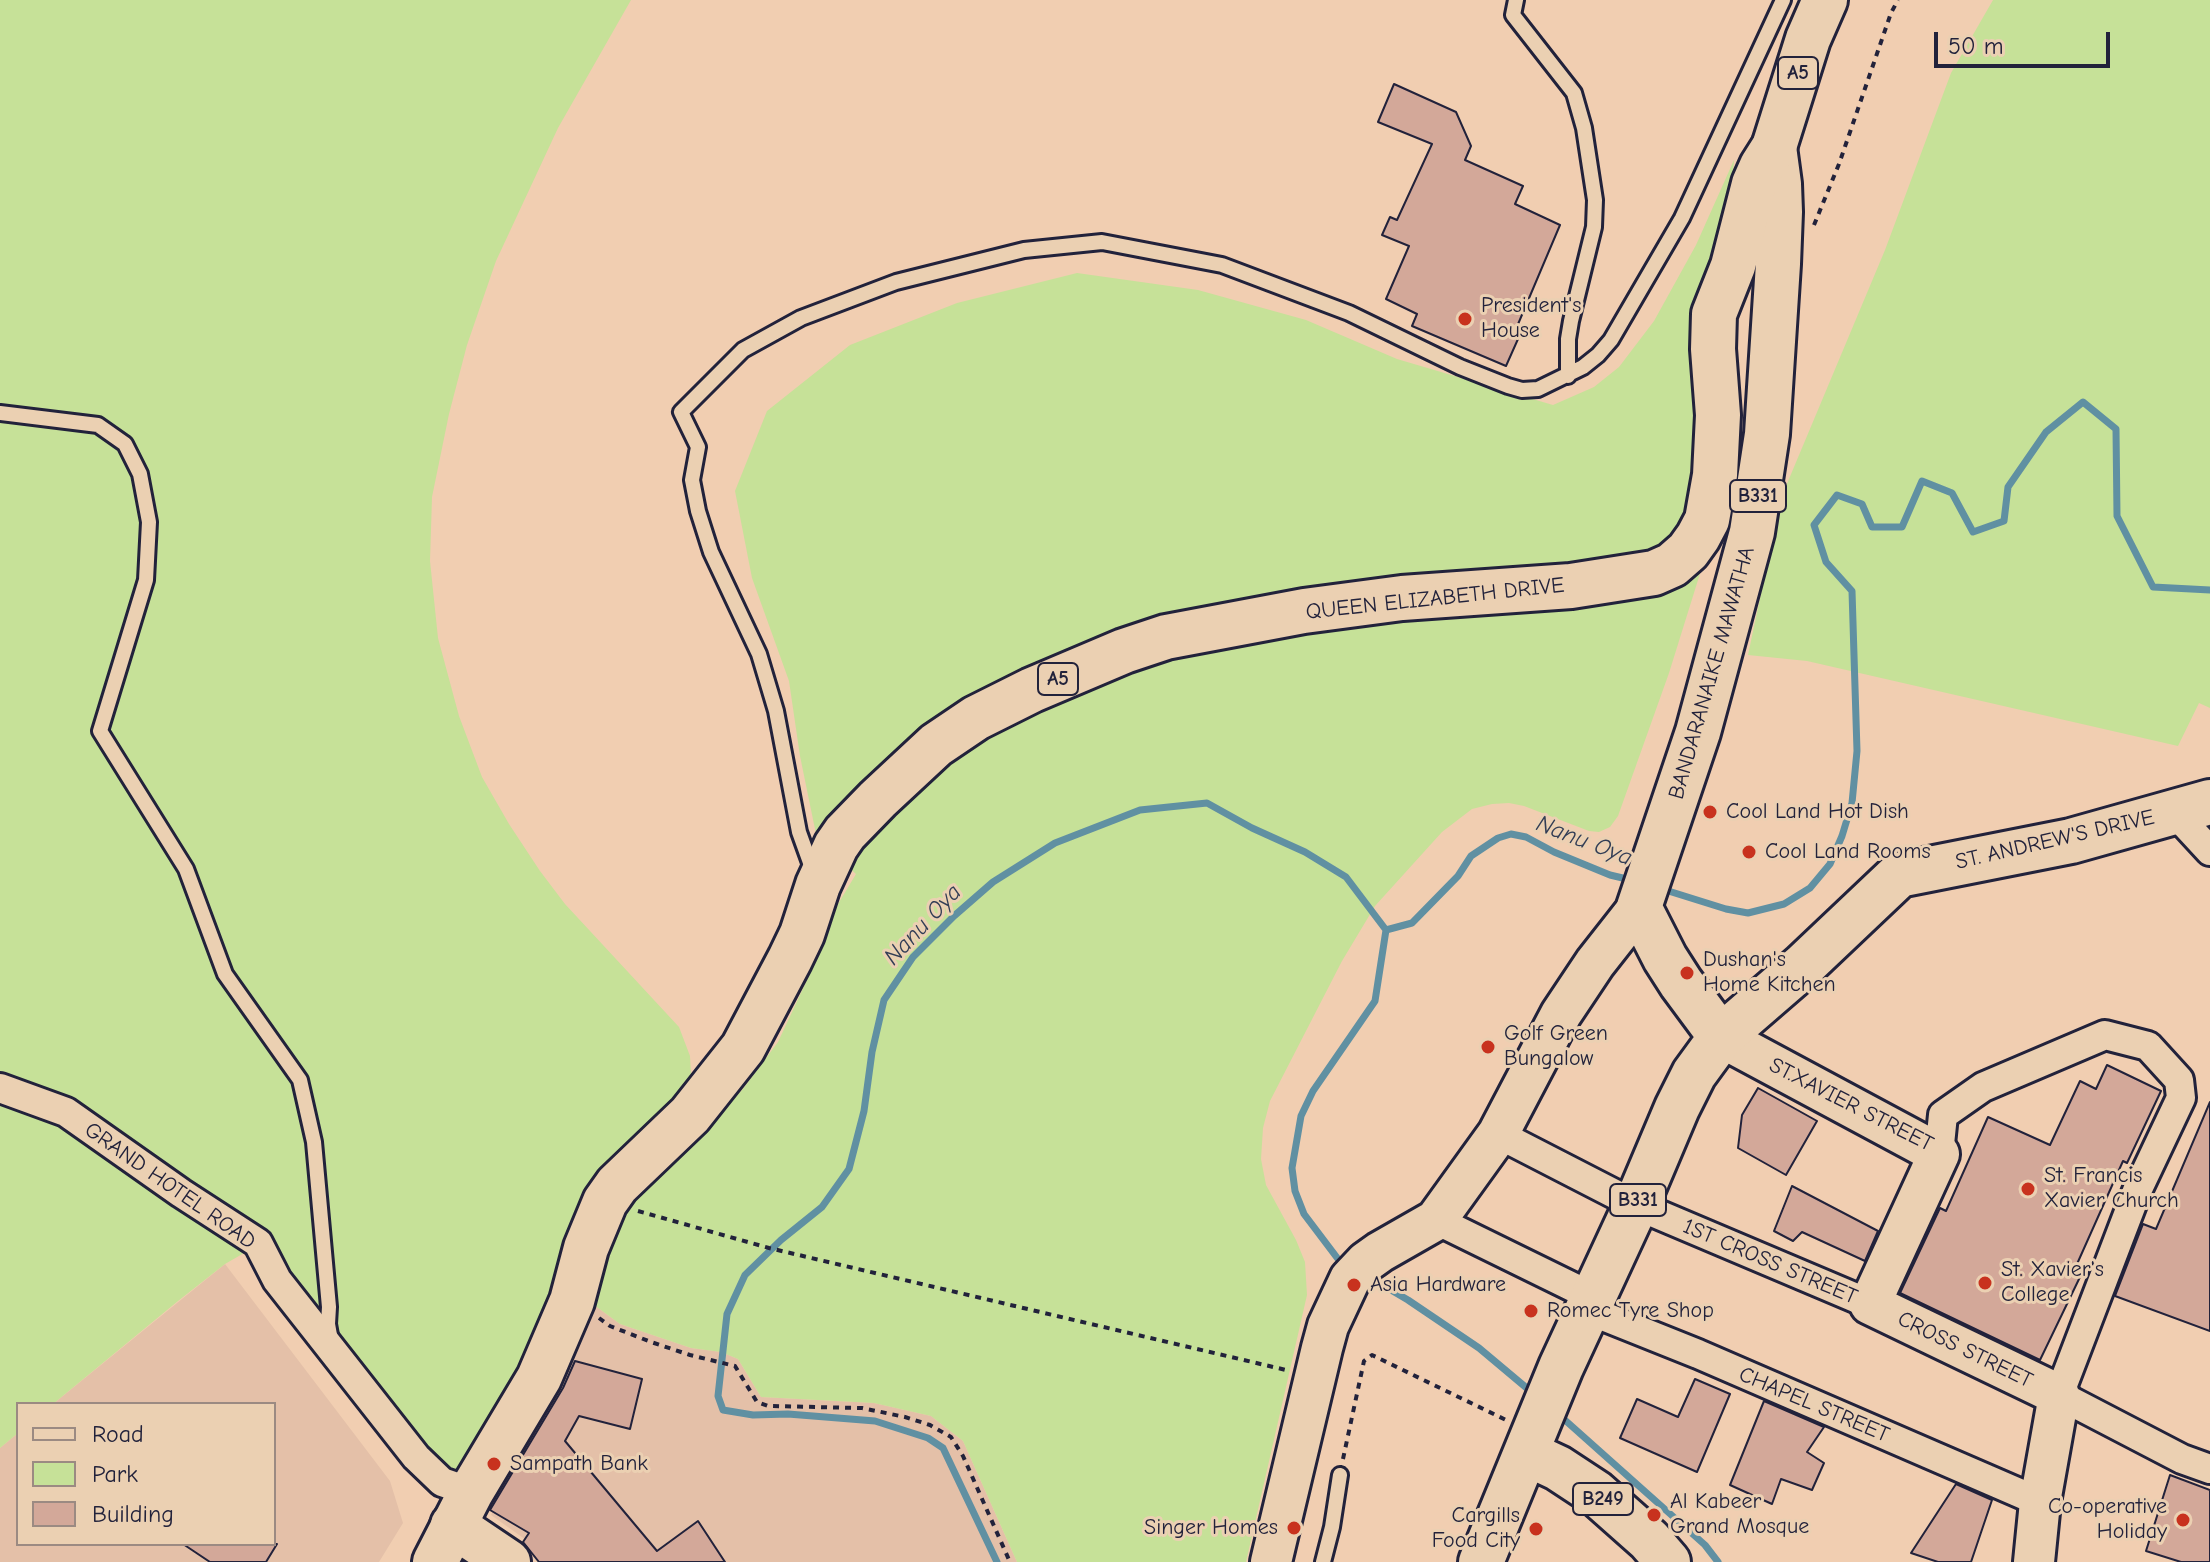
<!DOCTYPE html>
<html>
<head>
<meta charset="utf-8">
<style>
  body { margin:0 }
  #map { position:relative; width:2210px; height:1562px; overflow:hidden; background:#f1ceb1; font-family:"Comic Neue",sans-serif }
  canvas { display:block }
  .legend { position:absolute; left:16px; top:1402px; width:260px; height:144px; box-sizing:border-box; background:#ebd0b2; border:2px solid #9b8a82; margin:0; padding:10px 14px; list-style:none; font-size:24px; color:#22223b }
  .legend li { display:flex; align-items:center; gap:16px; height:40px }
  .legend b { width:40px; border:2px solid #9b8a82 }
  .scale { position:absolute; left:1934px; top:32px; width:176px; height:36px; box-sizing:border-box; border:4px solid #22223b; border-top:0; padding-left:10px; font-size:24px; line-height:28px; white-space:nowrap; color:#22223b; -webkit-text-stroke:6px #ebd0b2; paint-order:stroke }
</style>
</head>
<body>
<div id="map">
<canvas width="2210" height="1562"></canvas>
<ul class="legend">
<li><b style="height:10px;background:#ebd0b2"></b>Road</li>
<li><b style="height:22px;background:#c6e198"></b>Park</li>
<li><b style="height:22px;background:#d3a899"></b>Building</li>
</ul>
<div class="scale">50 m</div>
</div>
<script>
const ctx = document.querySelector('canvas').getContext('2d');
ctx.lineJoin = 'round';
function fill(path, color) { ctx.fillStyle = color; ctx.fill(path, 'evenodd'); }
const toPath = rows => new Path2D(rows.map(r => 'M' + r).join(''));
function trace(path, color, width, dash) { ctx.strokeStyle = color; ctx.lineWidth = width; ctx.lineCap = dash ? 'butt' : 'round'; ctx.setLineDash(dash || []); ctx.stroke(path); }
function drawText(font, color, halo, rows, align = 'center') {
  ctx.font = font + ' "Comic Neue",sans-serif'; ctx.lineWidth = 6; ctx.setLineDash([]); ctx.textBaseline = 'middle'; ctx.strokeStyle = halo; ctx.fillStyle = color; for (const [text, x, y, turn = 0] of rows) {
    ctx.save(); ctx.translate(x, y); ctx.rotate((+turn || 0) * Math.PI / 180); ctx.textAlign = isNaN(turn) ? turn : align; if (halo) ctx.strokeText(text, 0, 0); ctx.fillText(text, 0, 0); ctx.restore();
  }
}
fill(toPath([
  [225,1264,390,1481,403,1523,379,1562,0,1562,0,1448,18,1433,18,1544,274,1544,274,1404,53,1404],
  [594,1305,620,1324,691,1348,721,1352,738,1359,761,1397,874,1403,931,1416,963,1441,1017,1562,557,1562,491,1515,570,1349]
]), '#e4c0a8');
fill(toPath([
  [0,0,631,0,558,128,496,261,467,345,449,414,432,497,430,561,438,638,459,716,482,777,509,824,540,871,565,904,679,1027,690,1056,691,1074,563,1257,552,1283,534,1347,465,1468,457,1472,443,1469,251,1249,225,1264,178,1301,53,1404,18,1404,18,1433,0,1448],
  [1993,0,2210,0,2210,708,2199,703,2178,746,1807,661,1748,655,1781,498,1885,250,1951,73],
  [1734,160,1703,564,1669,673,1618,816,1610,827,1599,832,1589,831,1524,806,1509,803,1492,804,1472,809,1442,832,1375,906,1342,961,1270,1101,1263,1128,1261,1159,1266,1185,1296,1240,1305,1262,1307,1295,1246,1562,1017,1562,963,1441,931,1416,874,1403,761,1397,738,1359,721,1352,691,1348,620,1324,594,1305,596,1285,614,1225,633,1196,691,1143,742,1090,778,1042,820,952,832,914,856,874,817,839,800,756,789,681,752,578,735,491,767,411,850,345,957,303,1077,273,1198,290,1306,320,1397,359,1553,405,1594,387,1619,367,1654,321,1696,245]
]), '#c6e198');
trace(toPath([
  [1662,889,1726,909,1748,913,1784,904,1810,888,1830,864,1842,836,1852,803,1857,751,1852,591,1826,562,1814,525,1837,495,1862,504,1872,527,1902,527,1922,481,1952,493,1973,532,2004,521,2008,487,2046,432,2083,402,2116,429,2117,516,2153,587,2210,590],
  [1386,930,1412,923,1458,876,1471,856,1498,838,1511,834,1526,837,1554,852,1610,875,1631,880],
  [1348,1265,1338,1259,1304,1214,1295,1191,1292,1168,1301,1116,1313,1091,1375,1001,1386,930],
  [1369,1277,1408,1300,1479,1348,1535,1395],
  [1557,1413,1705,1545,1718,1562],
  [997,1562,943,1448,928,1438,875,1421,788,1414,753,1415,723,1410,718,1396,727,1314,745,1275,781,1240,822,1207,849,1169,864,1111,872,1052,884,1000,913,957,954,916,993,882,1055,843,1140,810,1207,803,1252,828,1305,852,1346,877,1386,930]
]), '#6090a2', 7);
const building = toPath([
  [1394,84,1456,112,1471,146,1465,160,1523,186,1515,204,1560,225,1513,336,1518,339,1506,366,1412,326,1417,314,1386,299,1409,246,1382,235,1390,217,1397,220,1432,144,1378,122,1394,84],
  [2107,1065,2161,1091,2127,1163,2123,1161,2073,1273,2080,1277,2040,1360,1900,1293,1940,1208,1946,1211,1988,1117,2050,1145,2080,1081,2096,1089,2107,1065],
  [1758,1088,1817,1121,1786,1175,1738,1148,1742,1115,1758,1088],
  [2210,1102,2210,1331,2115,1296,2143,1224,2156,1229,2210,1102],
  [1792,1186,1878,1231,1865,1261,1802,1232,1793,1241,1774,1231,1792,1186],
  [575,1361,642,1379,630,1429,579,1416,565,1441,657,1551,698,1521,725,1562,539,1562,523,1542,529,1533,490,1510,563,1388,575,1361],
  [1695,1379,1730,1394,1697,1472,1620,1438,1637,1399,1678,1417,1695,1379],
  [1764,1401,1824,1427,1807,1452,1824,1463,1812,1490,1781,1479,1772,1504,1730,1485,1764,1401],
  [2170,1475,2210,1490,2210,1562,2181,1562,2146,1551,2170,1475],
  [1956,1484,1992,1500,1971,1562,1938,1562,1911,1553,1956,1484],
  [183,1544,277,1544,266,1562,210,1562,183,1544]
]);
fill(building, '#d3a899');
trace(building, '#22223b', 2);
const lane = toPath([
  [1516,0,1513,15,1574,93,1584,128,1595,200,1594,227,1571,321,1568,339,1568,376],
  [0,413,98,425,125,444,140,474,149,522,146,580,100,731,186,869,225,974,300,1080,314,1142,329,1307,328,1324,331,1341],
  [813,871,799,832,776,711,759,654,711,552,698,511,692,480,698,447,681,412,743,350,801,318,896,282,1024,250,1102,242,1222,265,1349,313,1460,367,1508,386,1522,390,1538,389,1583,367,1598,355,1611,340,1682,218,1783,0],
  [1323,1562,1332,1527,1340,1475]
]);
const street = toPath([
  [2174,812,2210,851],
  [0,1088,66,1112,181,1193,258,1243,277,1280,416,1457,442,1482,471,1492],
  [1498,1134,1636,1205,1870,1304],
  [1939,1154,1943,1115,1983,1087,2105,1035,2148,1046,2179,1080,2181,1098,2137,1191,2059,1395,2182,1459,2210,1469],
  [1436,1220,1593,1297],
  [1588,1310,1698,1354,2040,1502]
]);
const secondary = toPath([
  [1721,1037,1939,1154,1870,1304,2059,1395,2040,1502,2034,1562],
  [1271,1562,1322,1348,1328,1326,1350,1279,1366,1262,1380,1252,1436,1220,1498,1134,1561,1014,1595,963,1639,907]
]);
const primary = toPath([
  [1721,1037,1681,983,1665,958,1639,907,1698,732,1752,532,1767,434,1778,264,1780,212,1779,184,1774,147],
  [1526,1453,1558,1468,1596,1493,1649,1540,1668,1562],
  [453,1525,508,1562],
  [1481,1562,1561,1367,1636,1205,1677,1108,1694,1074,1721,1037,1803,966,1899,875,2071,841,2210,802]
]);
const highway = toPath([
  [435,1562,471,1492,539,1378,572,1301,586,1248,605,1202,617,1185,690,1115,743,1048,790,959,802,934,818,885,836,846,845,833,878,799,936,745,976,718,1032,690,1124,651,1166,637,1304,611,1402,598,1571,586,1654,573,1672,565,1688,551,1698,537,1707,520,1715,475,1718,415,1713,349,1714,314,1733,266,1754,184,1762,166,1774,147,1808,39,1825,0]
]);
trace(lane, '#22223b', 20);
trace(street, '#22223b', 34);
trace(secondary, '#22223b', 46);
trace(primary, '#22223b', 50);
trace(highway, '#22223b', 50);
trace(toPath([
  [1814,225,1839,164,1891,13,1898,0],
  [638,1211,769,1248,1286,1370],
  [599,1318,610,1326,651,1342,690,1355,735,1366,757,1402,768,1406,862,1408,905,1417,930,1425,951,1437,963,1456,1010,1562],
  [1343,1459,1364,1361,1372,1355,1506,1420]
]), '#22223b', 4, [6, 6]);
trace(lane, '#ebd0b2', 14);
trace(street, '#ebd0b2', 28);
trace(secondary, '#ebd0b2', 40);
trace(primary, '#ebd0b2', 44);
trace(highway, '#ebd0b2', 44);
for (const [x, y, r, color] of [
  [1465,319,8,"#c8321e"],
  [1710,812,8,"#c8321e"],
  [1749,852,8,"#c8321e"],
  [1687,973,8,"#c8321e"],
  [1488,1047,8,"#c8321e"],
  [2028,1189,8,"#c8321e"],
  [1985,1283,8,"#c8321e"],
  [1354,1285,8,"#c8321e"],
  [1531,1311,8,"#c8321e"],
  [494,1464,8,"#c8321e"],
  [1654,1515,8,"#c8321e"],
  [2183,1520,8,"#c8321e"],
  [1294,1528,8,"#c8321e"],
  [1536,1529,8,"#c8321e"]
]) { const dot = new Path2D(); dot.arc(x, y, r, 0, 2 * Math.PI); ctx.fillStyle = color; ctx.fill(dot); trace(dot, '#ebd0b2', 3); }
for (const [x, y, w] of [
  [1798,73,40],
  [1758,496,56],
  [1058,679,40],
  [1638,1200,56],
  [1603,1499,60]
]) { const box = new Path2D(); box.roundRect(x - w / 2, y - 16, w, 32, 6); ctx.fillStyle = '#ebd0b2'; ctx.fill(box); trace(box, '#22223b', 2); }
drawText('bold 20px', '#22223b', null, [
  ["A5",1798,73],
  ["B331",1758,496],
  ["A5",1058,679],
  ["B331",1638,1200],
  ["B249",1603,1499]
]);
drawText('22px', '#22223b', '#ebd0b2', [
  ["President's",1481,306],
  ["House",1481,331],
  ["Cool Land Hot Dish",1726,812],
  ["Cool Land Rooms",1765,852],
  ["Dushan's",1703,960],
  ["Home Kitchen",1703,985],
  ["Golf Green",1504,1034],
  ["Bungalow",1504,1059],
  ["St. Francis",2044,1176],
  ["Xavier Church",2044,1201],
  ["St. Xavier's",2001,1270],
  ["College",2001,1295],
  ["Asia Hardware",1370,1285],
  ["Romec Tyre Shop",1547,1311],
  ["Sampath Bank",510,1464],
  ["Al Kabeer",1670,1502],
  ["Grand Mosque",1670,1527],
  ["Co-operative",2167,1507,"right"],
  ["Holiday",2167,1532,"right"],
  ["Cargills",1520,1516,"right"],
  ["Food City",1520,1541,"right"],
  ["Singer Homes",1278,1528,"right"]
], 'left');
drawText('22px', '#22223b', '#ebd0b2', [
  ["QUEEN ELIZABETH DRIVE",1435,599,-6],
  ["BANDARANAIKE MAWATHA",1712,673,-74],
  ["ST. ANDREW'S DRIVE",2055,840,-13],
  ["ST.XAVIER STREET",1851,1105,27],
  ["GRAND HOTEL ROAD",170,1186,35],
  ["1ST CROSS STREET",1770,1262,23],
  ["CROSS STREET",1965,1350,26],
  ["CHAPEL STREET",1814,1405,23]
]);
drawText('italic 24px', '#323d55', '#ebd0b2', [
  ["Nanu Oya",1584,841,21],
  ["Nanu Oya",923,925,-47]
]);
</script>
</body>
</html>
